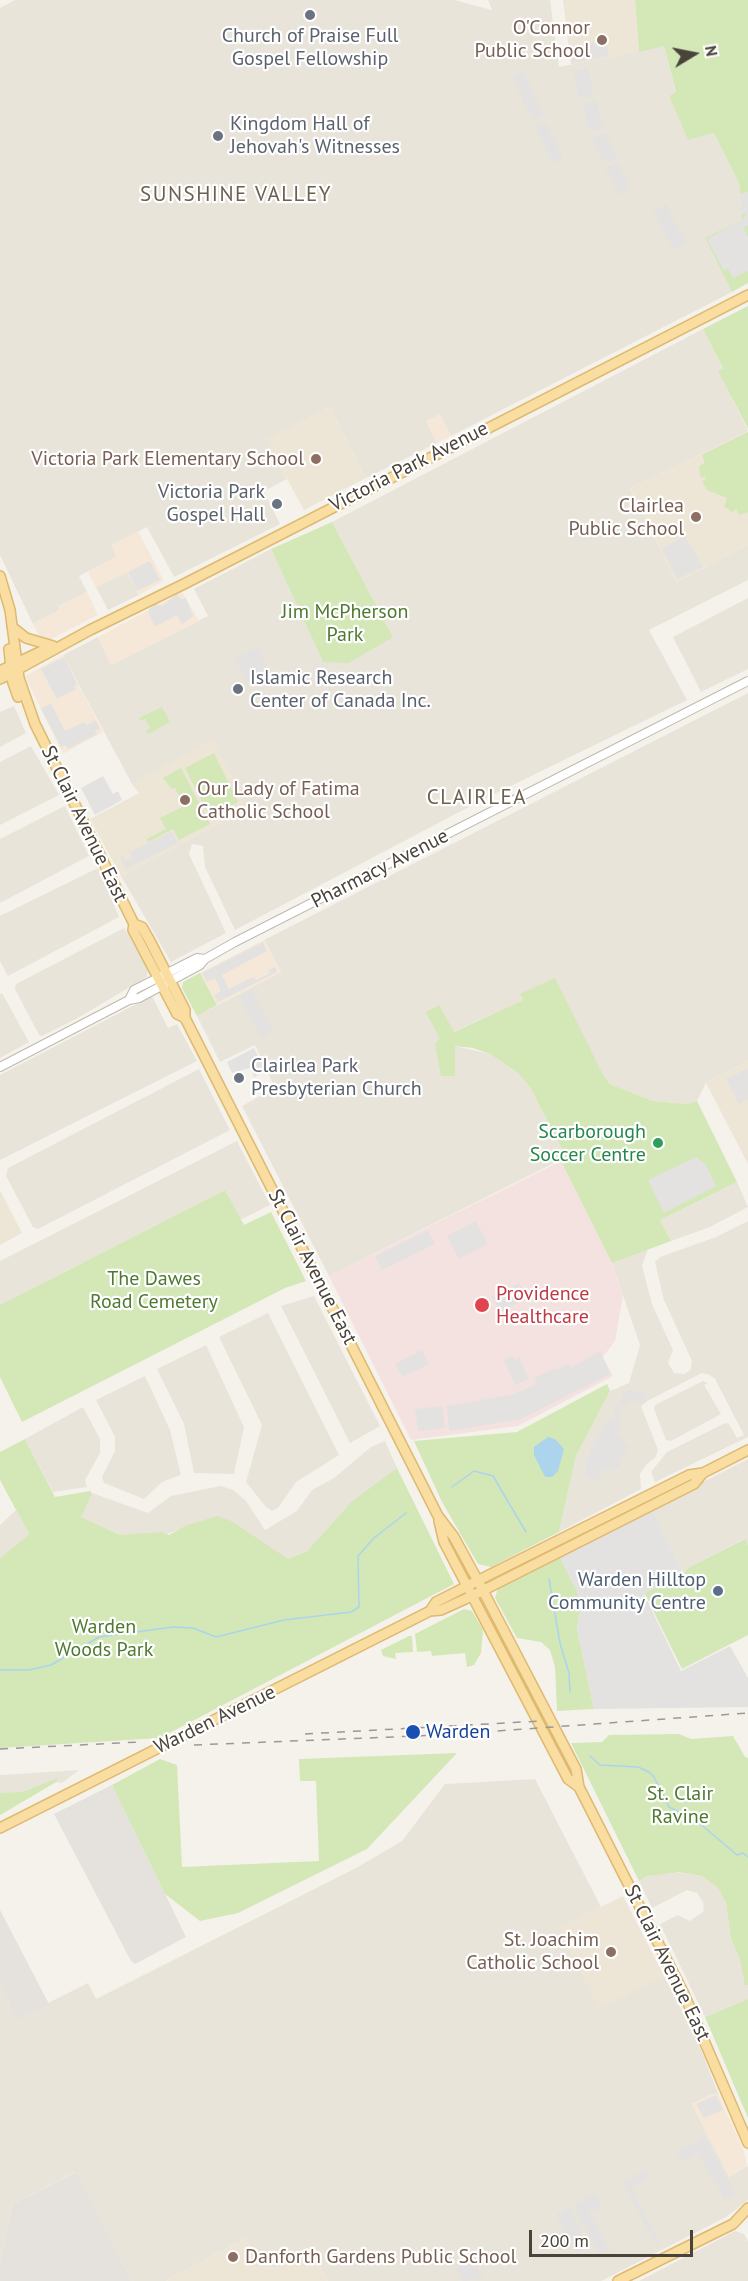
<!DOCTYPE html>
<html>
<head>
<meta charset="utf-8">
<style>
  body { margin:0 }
  #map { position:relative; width:748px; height:2281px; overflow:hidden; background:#f5f2ec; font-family:"PT Sans",sans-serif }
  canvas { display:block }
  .north { position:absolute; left:664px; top:24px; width:60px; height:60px; -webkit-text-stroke:4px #fff; paint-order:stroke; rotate:80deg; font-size:16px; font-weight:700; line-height:24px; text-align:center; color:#49433a }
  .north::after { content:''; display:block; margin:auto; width:21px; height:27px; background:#49433a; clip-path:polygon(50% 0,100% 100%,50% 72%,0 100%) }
  .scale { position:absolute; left:529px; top:2230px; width:164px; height:27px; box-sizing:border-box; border:3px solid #49433a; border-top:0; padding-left:8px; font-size:18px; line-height:21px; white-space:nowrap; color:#49433a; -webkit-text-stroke:4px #fff; paint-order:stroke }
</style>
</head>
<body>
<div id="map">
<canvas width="748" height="2281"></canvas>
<div class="north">N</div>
<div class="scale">200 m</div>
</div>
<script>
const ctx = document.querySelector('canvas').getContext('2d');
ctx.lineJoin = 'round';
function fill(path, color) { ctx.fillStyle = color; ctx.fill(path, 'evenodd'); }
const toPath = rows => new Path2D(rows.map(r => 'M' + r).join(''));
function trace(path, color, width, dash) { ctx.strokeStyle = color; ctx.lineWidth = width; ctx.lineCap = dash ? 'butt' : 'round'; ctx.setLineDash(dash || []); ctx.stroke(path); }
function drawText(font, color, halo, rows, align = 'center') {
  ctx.font = font + ' "PT Sans",sans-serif'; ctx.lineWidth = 4.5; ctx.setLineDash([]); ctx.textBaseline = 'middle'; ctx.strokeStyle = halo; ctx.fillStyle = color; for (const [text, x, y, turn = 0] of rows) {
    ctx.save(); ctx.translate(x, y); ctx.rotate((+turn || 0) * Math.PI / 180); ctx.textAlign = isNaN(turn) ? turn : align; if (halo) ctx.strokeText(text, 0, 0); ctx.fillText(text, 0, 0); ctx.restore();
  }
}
fill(toPath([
  [15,0,454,0,492,10,488,0,550,0,559,67,664,46,676,93,669,96,688,139,714,133,739,183,742,219,705,238,732,292,451,436,440,415,426,421,437,443,366,478,330,407,267,440,287,479,264,491,280,524,174,577,147,527,112,545,116,557,79,576,87,592,59,606,60,610,33,624,0,555,0,8],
  [703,329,723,370,719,372,748,431,630,489,677,582,748,545,748,580,649,630,687,700,484,799,235,930,205,867,203,846,192,844,189,854,226,933,171,962,121,876,248,808,186,755,132,784,63,655,98,637,111,665,208,616,194,589,271,549,323,662,393,637,332,522],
  [127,572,139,595,108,610,96,587],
  [748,598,748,669,701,692,673,637],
  [748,693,748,1061,706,1083,697,1101,687,1104,653,1101,610,1084,602,1073,520,995,523,1000,453,1032,438,1006,427,1012,455,1046,490,1054,518,1073,530,1087,566,1157,329,1276,242,1106,275,1088,255,1045,220,1062,197,1016,281,972,264,940],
  [14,706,26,733,0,747,0,712],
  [31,746,59,795,0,825,0,762],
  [65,806,89,856,0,903,0,839],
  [98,868,119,917,8,976,0,961,0,916],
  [124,928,148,968,147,977,76,1019,42,1036,39,1035,15,989,16,984],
  [2,993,29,1042,0,1058,0,994],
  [152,996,168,1028,177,1024,197,1061,0,1160,0,1075],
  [199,1069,230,1130,38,1229,33,1227,6,1176,8,1168],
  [237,1141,270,1205,240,1220,225,1190,0,1305,0,1261],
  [737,1182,748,1207,710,1227,671,1241,660,1220],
  [748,1221,748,1437,655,1482,651,1472,667,1452,725,1423,729,1424,737,1438,744,1435,715,1379,710,1375,702,1373,649,1400,641,1406,658,1450,655,1458,647,1464,640,1474,641,1489,559,1532,576,1456,610,1391,629,1383,640,1345,612,1263,648,1249,642,1266,652,1304,673,1350,668,1363,674,1373,685,1374,691,1369,692,1361,664,1300,655,1262,660,1257,716,1237],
  [314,1296,380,1426,350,1443,281,1306],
  [268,1313,339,1455,296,1482,278,1508,272,1511,266,1507,246,1482,262,1425,219,1337],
  [206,1345,244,1427,234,1474,194,1473,184,1424,157,1369],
  [145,1376,170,1430,181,1475,162,1482,144,1499,104,1483,102,1477,115,1451,115,1437,96,1400],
  [703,1381,708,1383,704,1385,721,1414,671,1441,666,1440,654,1409,655,1405],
  [83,1407,100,1439,100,1453,85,1480,87,1487,53,1492,25,1439],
  [385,1441,397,1468,352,1501,307,1551,288,1559,256,1554,205,1520,148,1541,127,1538,80,1517,92,1493,148,1513,171,1496,221,1486,233,1490,246,1501,265,1530,297,1511,312,1490,334,1478,371,1447],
  [748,1459,748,1545,744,1539,688,1568,683,1573,650,1509],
  [16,1510,29,1534,0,1558,0,1525],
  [79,1770,62,1783,56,1782,0,1815,0,1775],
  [535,1779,601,1907,559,1928,599,2008,664,1976,697,2040,719,2095,713,2094,692,2104,729,2177,747,2166,748,2168,748,2200,726,2217,601,2281,328,2281,313,2251,274,2269,260,2264,245,2238,166,2281,131,2281,75,2172,13,2204,0,2261,0,1985,18,2018,88,1983,96,1999,358,1867,402,1841,445,1784],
  [661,1870,702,1876,718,1888,726,1903,731,1939,748,1976,748,1999,705,2017,660,1924,678,1915,690,1921,704,1911,703,1902,697,1893,687,1890,652,1908,639,1881],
  [735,2231,744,2234,748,2241,748,2281,639,2281]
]), '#e9e4da');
fill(toPath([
  [440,414,451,436,437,443,426,421],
  [138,531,164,581,139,595,127,572,96,587,88,572,116,557,111,545],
  [87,592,98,615,43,643,33,624,60,610,58,606],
  [182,592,199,621,111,665,98,637],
  [63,655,103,732,63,754,25,676],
  [264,940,281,972,217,1005,200,973],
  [714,2094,719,2095,744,2152,747,2166,729,2177,692,2104]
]), '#f5e8d9');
fill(toPath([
  [112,1785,186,1937,135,1964,131,1961,54,1814],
  [0,1910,49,2004,18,2019,0,1985],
  [76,2172,131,2281,0,2281,0,2261,13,2204]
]), '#e5e1dd');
fill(toPath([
  [563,0,635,0,639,52,571,65],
  [330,407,366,478,304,510,266,440],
  [748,431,748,545,677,582,630,489],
  [213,739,249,808,121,876,90,819,139,793,132,784],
  [748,1061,748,1164,706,1083],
  [0,1190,22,1233,0,1245],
  [623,1896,664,1976,599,2009,558,1928],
  [245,2238,260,2264,273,2269,313,2251,328,2281,166,2281]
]), '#ede6d7');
fill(toPath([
  [561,1161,612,1263,623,1296,615,1341,603,1357,613,1376,518,1426,411,1440,329,1276]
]), '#f4e2e0');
fill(toPath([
  [635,0,748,0,748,283,732,292,705,238,742,219,739,183,714,133,688,140,669,96,676,92,664,46,639,52],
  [748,306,748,429,718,371,723,369,703,329],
  [748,432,748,512,739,515,736,508,733,512,724,507,727,498,707,490,702,481,706,479,705,476,701,478,699,466,705,463,702,455],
  [332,522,393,637,349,663,323,662,271,549],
  [162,707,170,722,148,734,146,731,150,728,145,719,141,721,139,718],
  [214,753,238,802,210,817,185,768],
  [181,768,210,824,179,840,173,829,148,842,147,839,166,829,160,818,184,806,175,788,172,789,163,778],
  [200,973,217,1005,197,1016,182,988,183,982],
  [555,978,602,1073,610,1084,653,1101,687,1104,697,1101,737,1182,660,1220,671,1241,612,1263,561,1161,566,1157,530,1087,518,1073,490,1054,473,1048,455,1046,455,1076,441,1076,435,1043,440,1039,426,1012,439,1005,454,1032,523,1000,520,994],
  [225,1190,244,1225,271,1212,306,1281,285,1288,22,1422,0,1377,0,1305],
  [607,1384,610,1391,576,1456,559,1532,491,1567,478,1564,442,1502,414,1441,517,1432],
  [25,1439,55,1497,90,1491,92,1493,81,1517,120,1535,161,1532,169,1535,187,1525,218,1516,231,1521,288,1559,307,1551,352,1501,397,1468,454,1584,160,1738,0,1748,0,1558,29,1534,0,1480,0,1452],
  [745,1539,748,1545,748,1635,682,1669,644,1592,682,1575,688,1568],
  [560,1557,582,1602,577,1628,594,1709,557,1711,555,1667,550,1650,541,1642,517,1638,495,1598,498,1588],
  [464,1609,472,1611,483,1630,481,1653,474,1665,467,1667,465,1653,432,1656,431,1651,417,1652,415,1634],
  [409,1636,412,1636,413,1652,395,1653,396,1659,383,1656,381,1650],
  [679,1734,691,1739,733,1736,745,1757,748,1758,748,1985,745,1985,740,1959,731,1939,726,1903,718,1888,702,1876,678,1872,648,1876,639,1881,571,1743,602,1742,609,1735],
  [457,1753,367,1849,238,1913,200,1921,165,1894,112,1785,160,1759,177,1765,182,1867,319,1861,316,1781,300,1781,299,1759],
  [58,1778,56,1782,0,1815,0,1793,23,1792],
  [748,1999,748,2118,705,2017]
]), '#d3e7b7');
fill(toPath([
  [606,40,609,56,572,63,569,47],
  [588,68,594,97,579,98,573,71],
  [523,70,545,116,533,122,511,76],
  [596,100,604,128,590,131,582,105],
  [546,122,564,158,553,163,535,127],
  [606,132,617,159,608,162,607,160,602,162,592,138],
  [618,162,631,189,618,195,605,168],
  [748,192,748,226,743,227,748,237,748,271,733,278,728,269,724,271,707,239,744,218,746,214,742,214,740,194],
  [666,204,686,242,673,250,653,211],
  [685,536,703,567,677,579,662,548],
  [150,561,160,580,137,591,128,572],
  [177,594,181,599,186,598,193,616,182,624,177,615,155,627,148,612,150,608,157,604,162,606],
  [257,647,270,672,247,683,235,658],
  [64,657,77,684,74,686,76,689,57,699,41,669],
  [51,703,65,731,84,722,86,725,95,720,100,728,95,731,97,734,68,749,66,745,61,747,41,709],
  [103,776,113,794,118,791,122,800,95,815,81,788],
  [172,831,178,843,126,869,120,857,123,856,125,861,132,857,130,852],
  [263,942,267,951,222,975,229,989,253,977,256,980,270,973,268,970,275,967,277,972,218,1002,214,995,221,991,215,978,207,982,202,973],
  [251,990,274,1031,262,1038,239,997],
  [254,1048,266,1071,254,1077,250,1068,232,1073,227,1062],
  [748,1068,748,1099,739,1104,726,1079],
  [696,1157,706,1165,716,1186,664,1213,648,1180],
  [476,1221,488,1244,459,1259,447,1236],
  [428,1230,435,1244,382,1270,375,1256],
  [519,1283,525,1295,522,1297,523,1301,500,1312,492,1297],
  [422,1350,429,1364,402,1377,395,1364],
  [600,1351,610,1374,521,1419,449,1431,447,1406,510,1395,537,1384,534,1378,555,1368,557,1370,568,1363,571,1368],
  [513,1356,514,1360,519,1357,529,1379,515,1385,504,1360],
  [631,1389,633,1393,637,1390,645,1393,644,1399,648,1400,642,1404,634,1400,630,1401,620,1409,619,1419,623,1422,617,1434,628,1447,619,1461,620,1468,604,1470,602,1463,600,1481,596,1481,584,1475,591,1450,609,1418,614,1419,615,1409,623,1399,621,1394],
  [442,1406,445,1428,418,1431,415,1409],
  [651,1509,683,1573,644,1594,681,1671,730,1646,748,1678,748,1707,594,1709,577,1628,582,1602,560,1557],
  [716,2095,723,2110,704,2118,696,2104],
  [705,2137,736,2194,725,2200,698,2152,682,2161,677,2152],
  [646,2169,650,2177,631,2188,660,2243,656,2245,622,2182],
  [594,2194,602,2207,593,2212,590,2208,588,2209,610,2250,599,2255,573,2205],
  [569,2207,589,2247,576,2254,556,2214],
  [472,2259,483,2279,462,2281,455,2268]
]), '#e4e2e0');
fill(toPath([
  [548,1437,555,1439,564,1449,558,1471,552,1477,545,1477,534,1455,534,1447]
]), '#acd5ed');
trace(toPath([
  [452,1487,474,1471,493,1476,526,1532],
  [549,1579,560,1643,569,1673,570,1692],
  [0,1670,29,1670,51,1665,99,1637,173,1627,193,1628,216,1637,284,1620,351,1612,359,1607,358,1556,374,1538,406,1513],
  [590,1756,600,1765,638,1767,649,1772,654,1777,669,1807,698,1822,737,1855,743,1853,748,1857]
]), '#acd5ed', 1.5);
const minor = toPath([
  [129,1000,134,990,197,958,205,959],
  [0,1067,129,1000,139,998,200,965,205,959,235,942,748,681]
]);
const major = toPath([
  [0,576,10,610,19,678,35,724,134,924,133,930,177,1014,185,1018],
  [12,627,26,638,53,646],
  [9,649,12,680,18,697],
  [0,671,46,649],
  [0,679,90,630,184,584,748,295],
  [134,924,142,927,150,941,185,1010,185,1018,438,1516,454,1537,478,1581,576,1769,579,1787,684,1994,748,2143],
  [439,1521,444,1542,568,1779,579,1787],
  [430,1611,436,1602,487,1576,689,1475,703,1473,748,1450],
  [0,1828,430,1611,441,1610,472,1596,694,1484,703,1473],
  [618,2281,733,2224,748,2208]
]);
trace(minor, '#c0b9af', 10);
trace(major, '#deb970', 12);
trace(minor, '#fff', 8);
trace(major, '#f9dda1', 9);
trace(toPath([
  [305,1734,541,1721],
  [194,1745,441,1735,748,1713],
  [0,1749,139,1742]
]), '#999', 1.5, [8, 8]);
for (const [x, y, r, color] of [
  [310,15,6,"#6b7280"],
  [602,40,6,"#8d6e63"],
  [218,136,6,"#6b7280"],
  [316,459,6,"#8d6e63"],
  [277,504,6,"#6b7280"],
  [696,517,6,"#8d6e63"],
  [238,689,6,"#6b7280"],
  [185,800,6,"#8d6e63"],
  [239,1078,6,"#6b7280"],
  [658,1143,6,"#2e9e5b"],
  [482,1305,8,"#e0444e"],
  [718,1591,6,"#5c6f8a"],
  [413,1732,8,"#1a4fb4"],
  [611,1952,6,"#8d6e63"],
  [233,2257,6,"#8d6e63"]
]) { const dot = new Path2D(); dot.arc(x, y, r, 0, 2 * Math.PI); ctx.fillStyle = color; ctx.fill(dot); trace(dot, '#fff', 2); }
drawText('20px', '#785e54', '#fff', [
  ["O'Connor",590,28],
  ["Public School",590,51],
  ["Victoria Park Elementary School",304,459],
  ["Clairlea",684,506],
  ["Public School",684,529],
  ["Our Lady of Fatima",197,789,"left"],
  ["Catholic School",197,812,"left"],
  ["St. Joachim",599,1940],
  ["Catholic School",599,1963],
  ["Danforth Gardens Public School",245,2257,"left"]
], 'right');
drawText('20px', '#5b616d', '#fff', [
  ["Church of Praise Full",310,36,"center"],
  ["Gospel Fellowship",310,59,"center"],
  ["Kingdom Hall of",230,124],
  ["Jehovah's Witnesses",230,147],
  ["Victoria Park",265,492,"right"],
  ["Gospel Hall",265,515,"right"],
  ["Islamic Research",250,678],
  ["Center of Canada Inc.",250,701],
  ["Clairlea Park",251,1066],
  ["Presbyterian Church",251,1089]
], 'left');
drawText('20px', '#49433a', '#fff', [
  ["Victoria Park Avenue",409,467,-27],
  ["St Clair Avenue East",84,824,64],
  ["Pharmacy Avenue",380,869,-27],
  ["St Clair Avenue East",312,1267,63],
  ["Warden Avenue",215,1720,-26],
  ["St Clair Avenue East",667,1963,64]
]);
drawText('20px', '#4e792f', '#fff', [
  ["Jim McPherson",345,612],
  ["Park",345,635],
  ["The Dawes",154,1279],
  ["Road Cemetery",154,1302],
  ["Warden",104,1627],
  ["Woods Park",104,1650],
  ["St. Clair",680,1794],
  ["Ravine",680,1817]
]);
drawText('20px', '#27864d', '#fff', [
  ["Scarborough",646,1132],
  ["Soccer Centre",646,1155]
], 'right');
drawText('20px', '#be3a42', '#fff', [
  ["Providence",496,1294],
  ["Healthcare",496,1317]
], 'left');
drawText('20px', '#4e5e75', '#fff', [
  ["Warden Hilltop",706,1580],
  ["Community Centre",706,1603]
], 'right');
drawText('20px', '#164399', '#fff', [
  ["Warden",426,1732]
], 'left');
ctx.letterSpacing = '1.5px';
drawText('21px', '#6c6051', '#fff', [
  ["SUNSHINE VALLEY",236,195],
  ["CLAIRLEA",477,798]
]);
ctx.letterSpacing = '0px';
</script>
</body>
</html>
